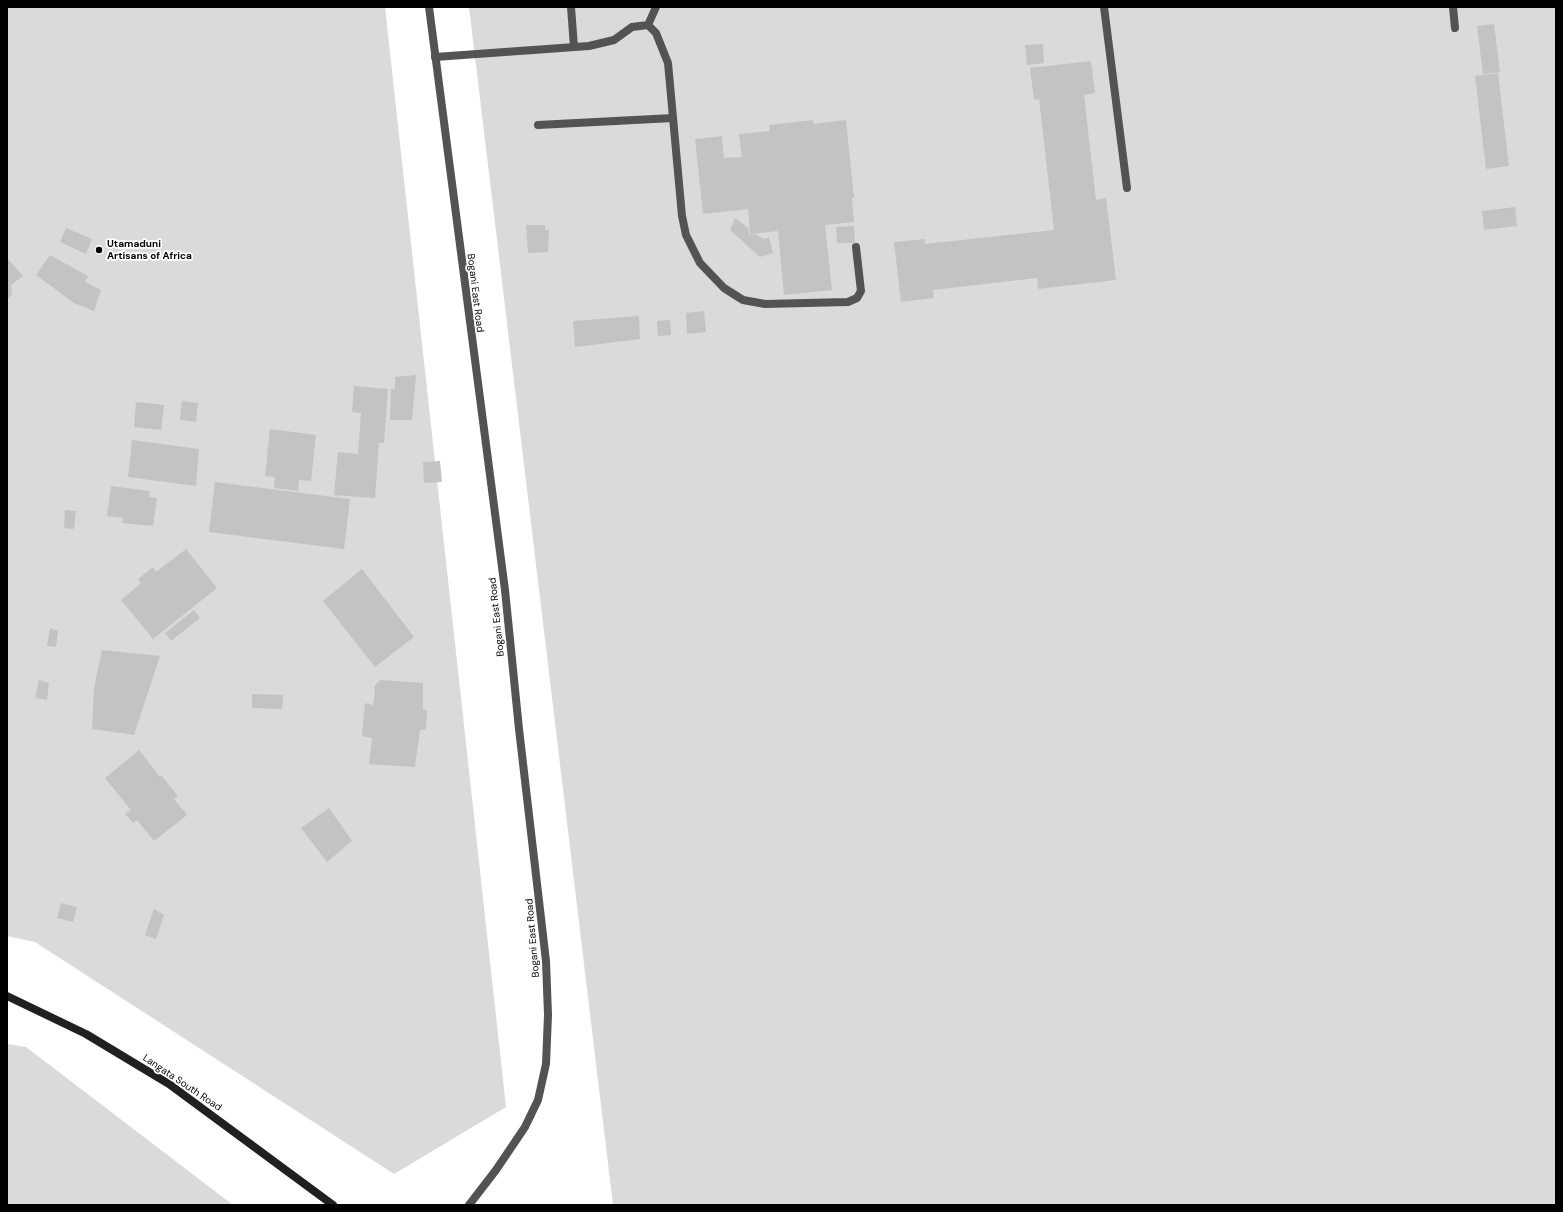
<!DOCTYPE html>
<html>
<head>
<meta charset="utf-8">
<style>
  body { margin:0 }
  #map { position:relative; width:1563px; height:1212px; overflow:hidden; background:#fff; font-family:"DM Sans",sans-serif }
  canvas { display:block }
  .frame { position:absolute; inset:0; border:8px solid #000; pointer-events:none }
</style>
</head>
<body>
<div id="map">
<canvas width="1563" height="1212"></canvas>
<div class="frame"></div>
</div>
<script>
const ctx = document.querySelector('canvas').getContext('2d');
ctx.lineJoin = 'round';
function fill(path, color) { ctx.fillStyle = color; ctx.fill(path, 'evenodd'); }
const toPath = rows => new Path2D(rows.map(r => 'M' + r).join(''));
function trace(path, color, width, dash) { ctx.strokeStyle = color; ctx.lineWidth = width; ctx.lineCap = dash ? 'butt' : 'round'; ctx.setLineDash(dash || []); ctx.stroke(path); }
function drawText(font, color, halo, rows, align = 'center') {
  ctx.font = font + ' "DM Sans",sans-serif'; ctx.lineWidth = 3.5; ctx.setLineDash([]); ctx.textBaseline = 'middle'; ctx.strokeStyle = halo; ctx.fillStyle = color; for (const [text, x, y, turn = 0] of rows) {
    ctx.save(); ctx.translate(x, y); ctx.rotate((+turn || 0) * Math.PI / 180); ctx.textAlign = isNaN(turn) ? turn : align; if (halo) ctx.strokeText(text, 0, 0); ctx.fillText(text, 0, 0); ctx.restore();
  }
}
fill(toPath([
  [7,7,385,7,506,1107,394,1174,35,942,7,936],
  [469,7,1556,7,1556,1205,613,1205],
  [7,1044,26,1047,233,1205,7,1205]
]), '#dadada');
fill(toPath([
  [1494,24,1500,72,1483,74,1477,26],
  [1043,44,1044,63,1027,65,1025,45],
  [1091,61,1095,93,1084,95,1096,200,1106,198,1116,280,1038,289,1037,278,933,290,934,298,901,302,894,242,925,239,925,244,1054,230,1039,99,1034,100,1030,68],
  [1498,73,1509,166,1486,169,1475,76],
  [813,120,813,124,846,120,854,198,852,198,854,222,825,225,832,290,784,295,778,231,750,234,748,209,703,214,695,139,722,136,724,158,742,157,739,134,770,131,769,125],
  [1515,207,1517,226,1484,230,1482,211],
  [735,218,748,228,749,235,755,234,764,239,769,237,773,253,760,257,730,230],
  [526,225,545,225,545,230,549,230,548,252,528,253],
  [854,226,855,243,837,243,836,227],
  [66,228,92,239,86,254,60,242],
  [50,255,88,276,85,282,101,290,94,311,74,303,36,275],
  [7,258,23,276,11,285,12,295,7,299],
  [704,311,706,332,687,334,686,313],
  [639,316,640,339,575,347,573,321],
  [670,320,671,335,658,336,657,321],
  [416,375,412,420,390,420,391,389,395,389,395,377],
  [354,386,388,389,384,443,379,443,375,498,334,495,338,452,358,454,361,413,352,412],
  [182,401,198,403,196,422,180,420],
  [136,402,164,405,161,430,134,427],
  [270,429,316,435,311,481,299,480,298,491,274,488,275,477,265,476],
  [132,440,199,449,196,486,128,477],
  [440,461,442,482,424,483,423,462],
  [215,482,350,499,344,549,209,532],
  [111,486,150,491,149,497,157,498,153,526,122,523,123,518,107,516],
  [65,510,76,511,74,529,64,528],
  [186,549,217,588,153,639,121,600,141,583,138,579,153,567,156,572],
  [362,569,414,637,375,667,323,601],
  [194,610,200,618,171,641,165,633],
  [50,628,58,631,56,647,47,646],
  [102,650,160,656,134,735,92,729,94,688],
  [39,680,49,683,47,700,35,698],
  [380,680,423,683,423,710,427,710,426,729,420,730,415,767,369,764,372,738,362,736,365,703,373,705,375,690,374,687],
  [252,694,283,695,282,709,252,708],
  [139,750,160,777,161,775,178,796,174,799,187,815,154,841,137,820,133,823,125,814,131,810,105,778],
  [329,808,352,841,327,862,301,828],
  [61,903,77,907,73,922,57,918],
  [154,909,164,915,156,939,145,935]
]), '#c3c3c3');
trace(toPath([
  [571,7,574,47],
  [1104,7,1127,188],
  [1453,7,1455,28],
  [648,25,656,33,668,63,682,216,686,235,700,263,724,288,743,300,765,304,848,302,857,298,861,291,856,247],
  [435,57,589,46,614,40,632,27,648,25,656,7],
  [538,125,673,118]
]), '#535353', 8);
trace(toPath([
  [429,7,505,590,519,729,546,961,548,1015,546,1064,538,1100,525,1127,496,1170,469,1205]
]), '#535353', 8);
trace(toPath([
  [7,996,86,1034,169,1084,333,1205]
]), '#202020', 8);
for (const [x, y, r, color] of [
  [99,250,4,"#000"]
]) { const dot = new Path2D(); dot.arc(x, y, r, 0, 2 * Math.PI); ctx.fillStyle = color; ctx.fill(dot); trace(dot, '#fff', 1.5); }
drawText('bold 10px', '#000', '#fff', [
  ["Utamaduni",107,244],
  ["Artisans of Africa",107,256]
], 'left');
drawText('10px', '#000', '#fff', [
  ["Bogani East Road",475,293,83],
  ["Bogani East Road",497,617,-96],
  ["Bogani East Road",533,938,-95],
  ["Langata South Road",182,1083,34]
]);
</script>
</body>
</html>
